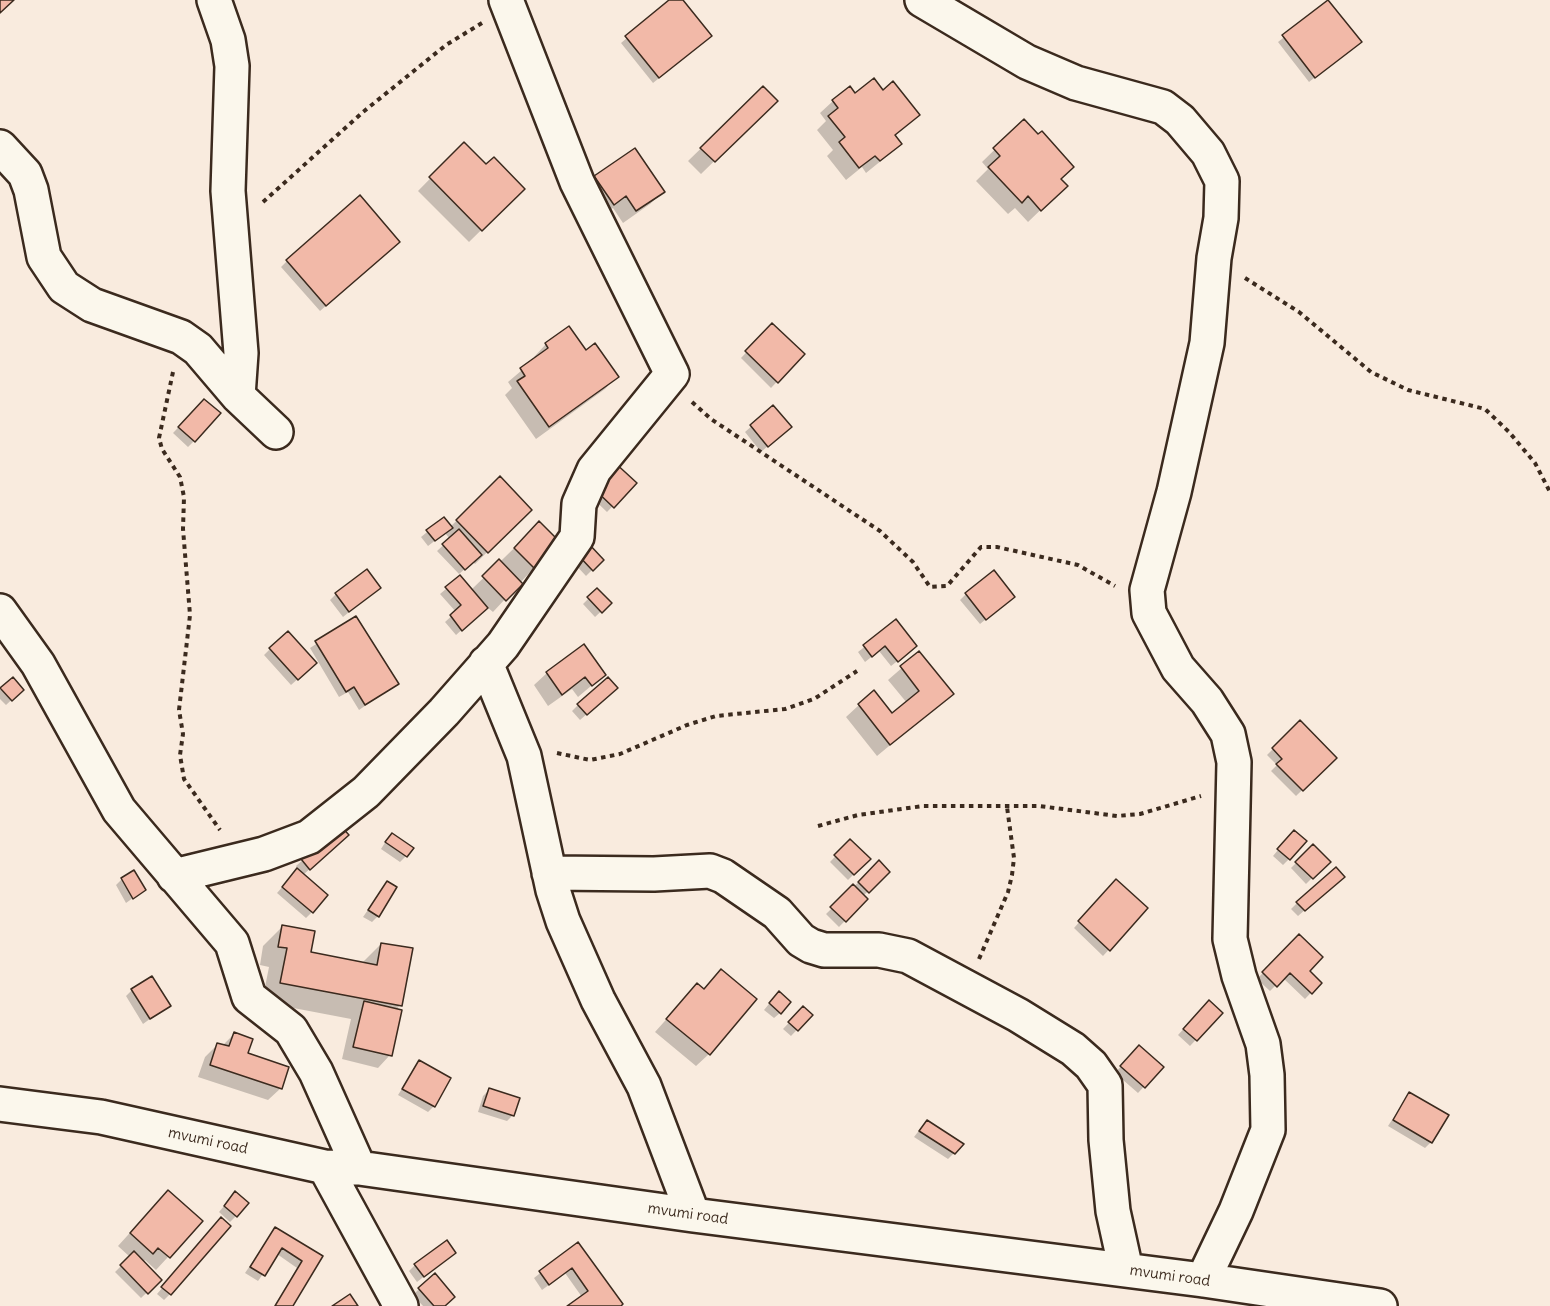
<!DOCTYPE html>
<html>
<head>
<meta charset="utf-8">
<style>
  body { margin:0 }
  canvas { display:block; background:#f9ebde }
</style>
</head>
<body>
<canvas width="1550" height="1306"></canvas>
<script>
const ctx = document.querySelector('canvas').getContext('2d');
ctx.lineJoin = 'round';
function fill(path, color) { ctx.fillStyle = color; ctx.fill(path, 'evenodd'); }
const toPath = rows => new Path2D(rows.map(r => 'M' + r).join(''));
function trace(path, color, width, dash) { ctx.strokeStyle = color; ctx.lineWidth = width; ctx.lineCap = dash ? 'butt' : 'round'; ctx.setLineDash(dash || []); ctx.stroke(path); }
function drawText(font, color, halo, rows, align = 'center') {
  ctx.font = font + ' Delius,sans-serif'; ctx.lineWidth = 6; ctx.setLineDash([]); ctx.textBaseline = 'middle'; ctx.strokeStyle = halo; ctx.fillStyle = color; for (const [text, x, y, turn = 0] of rows) {
    ctx.save(); ctx.translate(x, y); ctx.rotate((+turn || 0) * Math.PI / 180); ctx.textAlign = isNaN(turn) ? turn : align; if (halo) ctx.strokeText(text, 0, 0); ctx.fillText(text, 0, 0); ctx.restore();
  }
}
fill(toPath([
  [672,0,681,0,704,42,653,83,621,43],
  [1330,1,1360,42,1309,82,1278,42],
  [763,88,776,101,701,174,688,161],
  [883,92,918,115,894,137,900,144,887,156,866,173,862,167,846,180,827,156,833,150,817,130,826,121,820,113,833,101],
  [1024,121,1059,180,1053,198,1028,222,1015,208,1008,214,976,181,988,169,982,162],
  [464,144,486,166,523,189,469,242,418,191],
  [595,177,663,192,650,204,623,223,613,208,600,216,583,189],
  [393,248,320,311,281,267,287,261],
  [772,325,803,354,771,388,741,358],
  [546,344,586,352,617,376,605,389,536,439,505,395,512,388,508,382,535,359,534,357],
  [198,407,194,441,188,447,173,433],
  [773,407,784,432,761,452,745,432],
  [500,479,530,510,475,564,473,562,459,574,437,551,450,539,445,533,428,546,421,537,443,519,450,527],
  [635,483,607,512,586,492],
  [539,524,558,542,493,612,487,607,456,635,445,622,456,612,440,594,460,577,471,590],
  [588,545,602,560,586,576,572,561],
  [379,588,343,617,330,600,336,594],
  [597,590,610,603,595,617,583,604],
  [966,594,1007,602,980,624,960,600],
  [356,618,397,684,359,710,348,692,339,697,310,648],
  [896,622,909,652,891,666,879,651,865,662,858,652],
  [270,649,309,669,291,685,264,655],
  [919,653,952,694,877,756,846,717,859,705,892,715,907,703,888,680],
  [547,673,604,675,578,697,572,689,548,706,534,685],
  [13,679,22,690,6,705,0,699,0,690],
  [610,694,580,720,572,711,578,705],
  [1300,722,1335,758,1296,796,1271,771,1277,765,1267,755],
  [340,827,341,841,303,875,312,912,306,918,277,893,298,869,296,866],
  [1288,838,1289,859,1283,865,1273,856],
  [386,841,406,856,400,862,381,849],
  [850,841,869,859,848,880,830,862],
  [1313,846,1328,862,1306,884,1291,868],
  [879,862,888,872,863,896,866,899,839,927,826,914],
  [122,879,144,890,126,903,116,885],
  [1337,882,1298,916,1291,909,1297,903],
  [387,883,378,916,372,922,363,917],
  [1110,887,1146,909,1103,956,1074,928],
  [282,927,310,953,362,963,381,944,400,1005,396,1010,390,1055,378,1068,342,1059,351,1019,262,1002,269,967,260,965,263,946],
  [1299,936,1308,971,1320,983,1305,999,1283,978,1270,991,1257,979],
  [721,971,709,1054,696,1066,655,1032,697,985,703,990],
  [132,990,169,1005,143,1024,126,996],
  [773,999,780,1013,774,1018,764,1010],
  [803,1008,811,1015,791,1036,783,1029],
  [1203,1008,1221,1013,1190,1046,1178,1035],
  [234,1034,246,1054,281,1088,268,1100,198,1077,205,1057,218,1044,222,1046],
  [1133,1053,1162,1067,1138,1093,1115,1073],
  [419,1062,434,1106,428,1112,398,1095],
  [489,1090,513,1115,507,1121,478,1112,483,1096],
  [1409,1094,1431,1142,1425,1148,1388,1126],
  [921,1128,962,1145,948,1159,914,1137],
  [230,1199,236,1216,230,1222,219,1212],
  [155,1205,201,1221,156,1270,145,1260,143,1262,160,1280,141,1298,115,1272,130,1257,118,1246],
  [216,1225,170,1294,164,1300,157,1294],
  [275,1229,321,1257,291,1306,274,1306,297,1268,277,1254,258,1281,245,1273],
  [577,1244,619,1306,570,1306,582,1297,565,1273,542,1290,534,1278],
  [454,1253,417,1282,409,1271,415,1265],
  [419,1289,444,1306,423,1306,413,1295]
]), '#0003');
const building = toPath([
  [0,0,14,0,0,13,0,0],
  [669,0,683,0,712,36,659,78,625,36,669,0],
  [1328,0,1362,42,1315,78,1282,35,1328,0],
  [874,78,883,90,893,81,920,115,895,135,902,144,880,161,875,156,859,168,839,142,845,137,828,116,838,108,832,100,850,86,855,93,874,78],
  [763,86,778,101,715,162,700,148,763,86],
  [1024,119,1038,134,1042,131,1074,167,1061,179,1068,186,1041,211,1028,196,1022,203,988,167,1000,156,993,148,1024,119],
  [464,142,486,164,494,157,525,189,482,231,429,177,464,142],
  [635,148,665,192,636,211,626,196,614,205,594,176,635,148],
  [360,195,400,242,326,306,286,260,360,195],
  [772,323,805,354,778,383,745,351,772,323],
  [569,326,586,350,595,343,619,377,549,427,517,381,525,376,520,368,548,348,545,343,569,326],
  [204,399,221,413,195,442,178,427,204,399],
  [773,405,792,427,768,447,750,425,773,405],
  [613,461,637,483,614,508,590,485,613,461],
  [500,476,532,510,488,553,456,520,500,476],
  [444,517,453,528,435,541,426,530,444,517],
  [539,521,560,542,534,568,514,548,539,521],
  [459,529,482,555,465,570,442,544,459,529],
  [588,543,604,560,593,571,577,554,588,543],
  [499,559,523,584,506,601,482,576,499,559],
  [367,569,381,588,349,612,335,593,367,569],
  [994,570,1015,597,986,620,965,593,994,570],
  [460,575,488,608,462,631,450,615,461,605,445,587,460,575],
  [597,588,612,603,602,613,587,597,597,588],
  [356,616,399,684,365,705,354,687,346,692,315,641,356,616],
  [896,619,917,646,898,662,885,646,872,657,863,645,896,619],
  [288,631,317,663,298,680,269,648,288,631],
  [584,644,606,675,592,686,585,677,562,695,546,672,584,644],
  [919,651,954,694,890,745,858,704,874,690,892,713,919,691,900,666,919,651],
  [13,677,24,690,12,701,0,688,13,677],
  [608,677,618,688,587,715,577,704,608,677],
  [1300,720,1337,758,1303,791,1276,764,1282,759,1272,748,1300,720],
  [340,825,349,835,310,870,301,859,340,825],
  [1294,830,1307,841,1290,860,1277,849,1294,830],
  [392,833,414,848,407,857,385,842,392,833],
  [850,839,871,859,854,875,834,855,850,839],
  [1313,844,1331,862,1313,879,1295,862,1313,844],
  [879,860,890,872,869,893,858,882,879,860],
  [1336,867,1345,877,1305,911,1296,902,1336,867],
  [297,868,328,895,313,913,282,887,297,868],
  [134,870,146,890,133,899,121,878,134,870],
  [1116,879,1148,908,1110,951,1078,921,1116,879],
  [387,881,397,887,379,917,368,910,387,881],
  [853,884,868,899,846,922,830,907,853,884],
  [282,925,315,931,311,952,377,965,381,943,413,948,402,1006,280,983,287,948,278,947,282,925],
  [1299,934,1323,957,1310,971,1322,983,1312,994,1290,973,1277,987,1262,972,1299,934],
  [721,969,757,999,710,1055,666,1019,697,983,704,989,721,969],
  [152,976,171,1006,150,1019,131,989,152,976],
  [779,991,791,1002,781,1014,769,1003,779,991],
  [1209,1000,1223,1013,1197,1041,1183,1029,1209,1000],
  [364,1001,402,1010,392,1056,353,1047,364,1001],
  [803,1006,813,1015,798,1031,788,1022,803,1006],
  [234,1032,253,1039,248,1053,289,1067,282,1089,210,1065,217,1043,229,1046,234,1032],
  [1139,1045,1164,1067,1145,1088,1120,1066,1139,1045],
  [419,1060,451,1078,435,1107,402,1089,419,1060],
  [489,1088,520,1098,514,1116,483,1106,489,1088],
  [1409,1092,1449,1115,1432,1143,1393,1120,1409,1092],
  [927,1120,964,1144,955,1154,919,1131,927,1120],
  [168,1190,203,1221,170,1258,158,1248,153,1254,130,1233,168,1190],
  [235,1191,249,1203,237,1217,224,1206,235,1191],
  [221,1217,231,1226,171,1295,161,1287,221,1217],
  [275,1227,323,1256,293,1306,275,1306,302,1261,282,1248,265,1276,250,1267,275,1227],
  [447,1240,456,1253,424,1277,414,1264,447,1240],
  [578,1242,623,1304,621,1306,567,1306,588,1291,572,1268,549,1285,539,1271,578,1242],
  [134,1251,162,1280,148,1294,120,1265,134,1251],
  [435,1273,455,1297,445,1306,434,1306,418,1288,435,1273],
  [350,1294,358,1306,332,1306,350,1294]
]);
fill(building, '#f2b9a8');
trace(building, '#3b2a1e', 1.5);
const minor = toPath([
  [214,0,228,40,232,66,228,191,241,353,238,396],
  [922,0,1027,62,1076,83,1163,107,1180,120,1208,153,1222,181,1221,218,1214,258,1207,343,1174,492,1147,590,1149,613,1178,668,1207,701,1228,734,1234,762,1230,939,1239,976,1263,1044,1267,1075,1268,1130,1236,1211,1203,1280],
  [0,147,25,174,31,190,44,257,64,287,92,305,181,337,198,349,238,396,276,432],
  [0,611,38,664,119,810,232,943,249,997,291,1030,316,1072,359,1168],
  [486,663,524,756,553,890,563,921,598,1000,644,1086,693,1215],
  [549,873,654,874,710,871,723,876,777,913,801,940,811,946,824,950,879,950,908,956,1018,1015,1073,1049,1091,1065,1105,1085,1106,1140,1113,1211,1126,1270],
  [174,876,264,854,309,837,366,792,444,712,503,645,577,537,579,504,594,470,672,374,577,182,506,0],
  [0,1104,101,1117,325,1167,359,1168,693,1215,1203,1280,1380,1306],
  [325,1167,401,1306]
]);
trace(minor, '#3b2a1e', 38);
trace(toPath([
  [263,202,363,112,446,45,482,23],
  [1245,278,1299,312,1371,372,1408,390,1485,409,1509,432,1535,463,1550,492],
  [173,372,159,438,162,449,180,477,184,497,183,529,190,615,179,710,183,734,180,755,184,779,220,830],
  [692,402,711,419,880,531,913,562,930,587,947,586,981,547,997,547,1078,565,1115,586],
  [557,753,590,760,620,754,687,725,716,716,785,709,814,699,857,671],
  [818,826,858,815,923,806,1039,806,1117,816,1140,814,1201,796],
  [979,959,1008,892,1012,875,1014,858,1007,807]
]), '#3b2a1e', 4, [4.5, 4.5]);
trace(minor, '#fbf7ec', 33);
drawText('15px', '#3b2a1e', '#fbf7ec', [
  ["mvumi road",208,1141,12],
  ["mvumi road",688,1214,8],
  ["mvumi road",1170,1276,8]
]);
</script>
</body>
</html>
